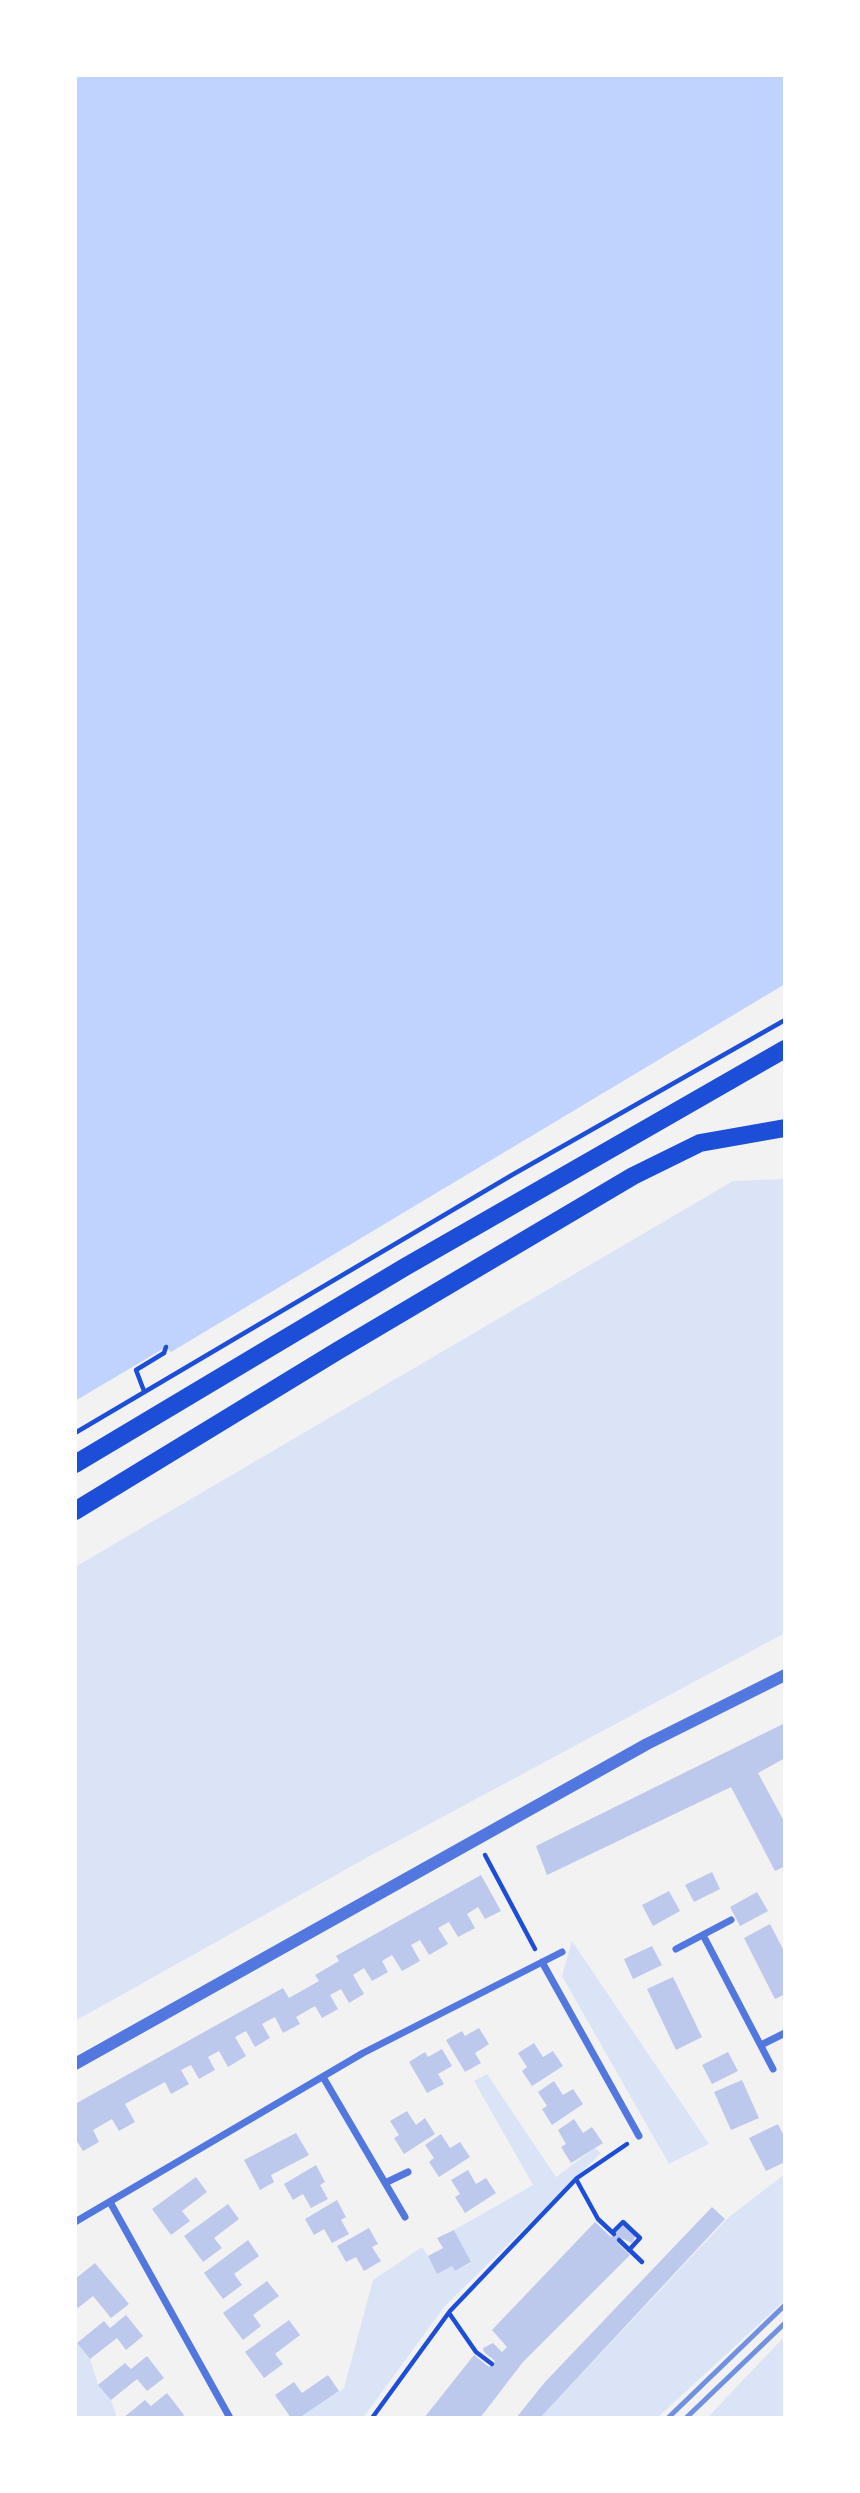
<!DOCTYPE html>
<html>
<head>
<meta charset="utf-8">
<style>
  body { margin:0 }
  #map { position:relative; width:860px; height:2493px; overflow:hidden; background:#f2f2f2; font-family:Inter,sans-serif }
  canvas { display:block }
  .frame { position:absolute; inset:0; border:77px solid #fff; pointer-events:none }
</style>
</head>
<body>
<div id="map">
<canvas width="860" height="2493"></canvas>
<div class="frame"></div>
</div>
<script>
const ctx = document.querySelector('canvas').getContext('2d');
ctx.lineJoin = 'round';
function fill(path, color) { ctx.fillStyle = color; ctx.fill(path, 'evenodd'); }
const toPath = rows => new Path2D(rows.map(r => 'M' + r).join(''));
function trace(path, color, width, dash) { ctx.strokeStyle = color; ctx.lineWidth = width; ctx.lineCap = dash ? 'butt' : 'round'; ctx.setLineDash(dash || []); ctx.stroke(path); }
fill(toPath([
  [785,1179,785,1633,368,1857,75,2021,75,1567,733,1181],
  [572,1941,709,2144,669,2164,562,1976],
  [487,2074,556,2177,595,2148,601,2153,444,2307,363,2418,299,2418,344,2388,373,2280,422,2247,428,2256,452,2266,455,2271,471,2263,454,2230,533,2185,474,2081],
  [785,2174,785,2300,657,2418,540,2418,729,2217],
  [75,2320,77,2343,90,2359,98,2384,111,2400,117,2418,75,2418],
  [785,2336,785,2418,707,2418]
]), '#dbe4f7');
fill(toPath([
  [75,75,785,75,785,984,171,1352,166,1347,75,1401]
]), '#bfd3fe');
fill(toPath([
  [785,1723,785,1758,758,1773,785,1823,785,1866,775,1871,731,1787,547,1875,536,1846],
  [712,1872,720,1889,694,1902,685,1885],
  [481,1875,501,1911,485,1919,478,1907,467,1914,475,1928,458,1937,449,1922,438,1928,448,1944,429,1955,420,1940,411,1945,420,1961,402,1971,392,1955,382,1961,388,1972,372,1981,364,1968,353,1975,364,1994,349,2003,341,1989,330,1995,338,2009,322,2018,315,2006,296,2017,300,2024,283,2033,275,2017,262,2024,270,2038,255,2047,246,2031,235,2037,246,2056,228,2067,219,2051,208,2057,215,2070,199,2079,191,2065,181,2070,189,2084,171,2094,165,2082,125,2104,135,2122,119,2131,112,2119,93,2130,99,2142,83,2151,75,2138,75,2104,283,1988,289,1998,319,1981,315,1975,339,1961,336,1956],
  [669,1891,680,1911,653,1926,642,1905],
  [757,1892,768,1911,740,1926,730,1907],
  [770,1924,785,1953,785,1994,775,1999,744,1938],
  [652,1946,662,1965,633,1979,624,1959],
  [673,1977,702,2037,676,2050,647,1989],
  [479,2028,489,2044,475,2053,481,2063,465,2072,446,2040,462,2031,465,2036],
  [534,2043,543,2057,553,2051,563,2066,532,2086,522,2071,527,2067,518,2053],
  [442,2049,452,2066,438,2074,444,2084,427,2093,409,2062,425,2052,428,2057],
  [728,2052,738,2071,712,2084,702,2065],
  [742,2080,759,2118,731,2130,714,2092],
  [554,2081,563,2095,573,2089,583,2104,552,2125,542,2109,547,2106,538,2092],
  [407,2111,416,2125,425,2118,435,2134,404,2154,394,2138,399,2135,390,2121],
  [574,2119,583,2133,592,2127,603,2143,571,2163,561,2147,566,2144,558,2130],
  [778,2124,785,2138,785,2162,766,2171,749,2138],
  [296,2133,309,2155,271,2175,274,2182,260,2190,244,2160],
  [441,2134,450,2148,460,2142,470,2157,439,2177,429,2162,434,2158,425,2145],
  [316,2165,325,2182,320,2185,328,2199,311,2208,303,2194,293,2200,284,2184],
  [468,2170,476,2184,486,2178,496,2193,465,2213,455,2197,460,2194,451,2180],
  [196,2177,207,2192,182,2211,190,2221,171,2235,152,2209],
  [337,2200,346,2217,341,2220,349,2234,332,2243,324,2229,314,2235,305,2219],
  [228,2204,239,2219,214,2238,222,2248,203,2262,184,2236],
  [712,2207,725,2219,540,2418,516,2418,545,2382],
  [595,2222,611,2237,623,2225,636,2235,632,2243,621,2238,617,2242,630,2255,523,2362,480,2418,424,2418,474,2355,489,2367,495,2361,484,2352,483,2348,493,2343,502,2352,507,2347,492,2330],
  [369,2228,378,2244,372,2247,381,2261,364,2271,356,2257,346,2262,337,2246],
  [454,2230,471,2262,455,2271,452,2266,437,2274,428,2256,443,2248,437,2238],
  [248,2240,259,2256,234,2274,242,2285,223,2299,204,2273],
  [95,2263,129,2304,111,2318,93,2296,78,2308,75,2304,75,2279],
  [267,2281,279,2296,253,2315,261,2326,243,2340,223,2313],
  [126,2315,143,2336,126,2350,117,2338,90,2359,77,2343,104,2321,110,2328],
  [289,2320,300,2335,275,2354,283,2364,264,2378,245,2352],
  [147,2356,164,2378,147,2391,137,2379,111,2400,98,2385,125,2363,131,2369],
  [328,2375,339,2391,299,2418,291,2418,275,2395,294,2382,302,2393],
  [167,2393,184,2415,181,2418,123,2418,145,2400,151,2406]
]), '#bdc9ec');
trace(toPath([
  [144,1391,136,1370,164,1353,166,1347],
  [75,1433,512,1175,785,1020],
  [485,1855,535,1949],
  [576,2179,598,2219,614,2234],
  [613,2232,623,2222,640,2238,629,2250],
  [619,2240,642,2262],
  [449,2313,476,2352,492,2364],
  [372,2418,450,2311,577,2178,627,2144]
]), '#1d4ed8', 4.5);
trace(toPath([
  [703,1935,773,2069],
  [676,1949,731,1920],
  [542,1962,639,2136],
  [761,2045,785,2033],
  [323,2077,405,2217],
  [385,2183,408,2172],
  [110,2202,230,2418],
  [75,2222,363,2053,562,1952]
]), '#5277de', 7);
trace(toPath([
  [75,2064,647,1744,785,1675]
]), '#5277de', 12);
trace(toPath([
  [75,1464,405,1267,785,1049],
  [75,1511,339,1350,633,1176,700,1143,785,1128]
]), '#1d4ed8', 18);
trace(toPath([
  [668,2418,785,2305],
  [686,2418,785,2323]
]), '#7290e2', 5);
</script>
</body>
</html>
